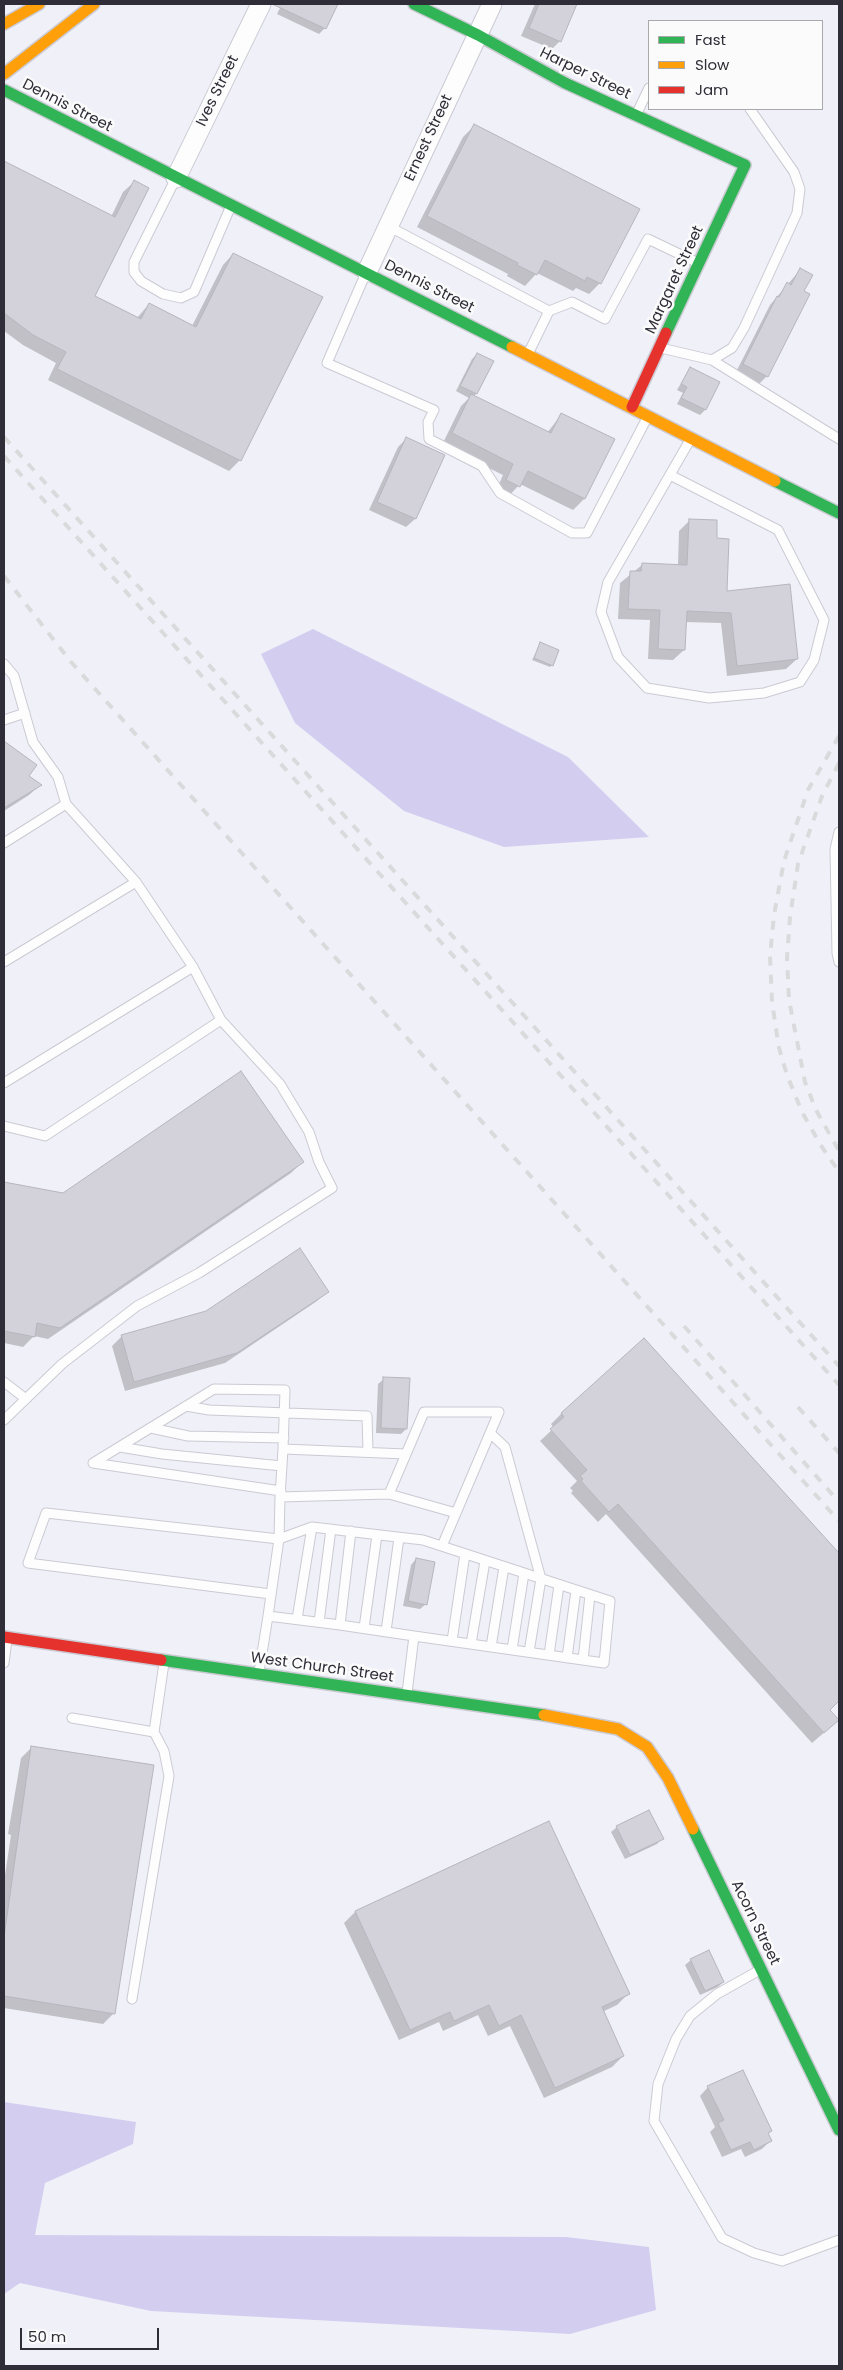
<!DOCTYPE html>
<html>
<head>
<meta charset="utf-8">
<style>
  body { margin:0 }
  #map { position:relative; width:843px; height:2370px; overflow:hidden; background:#f0f0f8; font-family:Poppins,sans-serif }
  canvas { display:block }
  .frame { position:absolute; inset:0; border:5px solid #2f2e38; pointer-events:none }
  .legend { position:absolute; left:648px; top:20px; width:175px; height:90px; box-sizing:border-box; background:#fbfbfb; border:1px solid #a9a9ad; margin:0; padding:6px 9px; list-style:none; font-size:15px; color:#2f2e38 }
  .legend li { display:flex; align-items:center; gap:10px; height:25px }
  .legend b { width:25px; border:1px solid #a9a9ad }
  .scale { position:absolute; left:20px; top:2328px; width:139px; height:22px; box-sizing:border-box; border:2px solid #2f2e38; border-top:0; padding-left:6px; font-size:15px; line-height:18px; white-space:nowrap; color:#2f2e38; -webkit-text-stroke:4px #fbfbfb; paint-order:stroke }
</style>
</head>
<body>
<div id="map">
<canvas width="843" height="2370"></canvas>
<div class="frame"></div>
<ul class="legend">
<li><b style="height:6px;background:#30b455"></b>Fast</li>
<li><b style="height:6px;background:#ff9f0a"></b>Slow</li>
<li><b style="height:6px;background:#e5322d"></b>Jam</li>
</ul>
<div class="scale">50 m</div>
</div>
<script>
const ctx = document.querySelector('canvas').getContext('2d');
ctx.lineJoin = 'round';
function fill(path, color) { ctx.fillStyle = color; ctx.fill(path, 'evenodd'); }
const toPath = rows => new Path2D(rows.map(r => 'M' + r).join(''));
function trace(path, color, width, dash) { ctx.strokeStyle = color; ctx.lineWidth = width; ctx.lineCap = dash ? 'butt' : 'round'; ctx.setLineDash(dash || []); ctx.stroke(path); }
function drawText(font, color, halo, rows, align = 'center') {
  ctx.font = font + ' Poppins,sans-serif'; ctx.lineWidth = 5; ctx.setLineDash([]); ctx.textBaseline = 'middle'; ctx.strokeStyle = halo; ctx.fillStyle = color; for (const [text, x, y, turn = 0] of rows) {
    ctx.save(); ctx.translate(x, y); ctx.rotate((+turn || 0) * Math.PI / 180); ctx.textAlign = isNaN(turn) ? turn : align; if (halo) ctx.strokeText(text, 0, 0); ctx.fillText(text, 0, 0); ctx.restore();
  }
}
fill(toPath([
  [313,629,568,757,649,837,504,847,404,811,295,723,261,654],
  [4,2102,136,2122,133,2144,45,2183,35,2235,566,2237,649,2247,656,2310,570,2334,151,2311,20,2283,4,2294]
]), '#d3cef0');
fill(toPath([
  [282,4,336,4,325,28,319,34,277,14],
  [535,4,575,4,560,41,552,49,521,36],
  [474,126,600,283,589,294,576,288,573,291,537,273,525,286,507,276,508,274,417,227,463,137],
  [4,163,111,217,123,192,134,182,93,296,137,318,149,304,192,326,223,265,233,254,240,460,229,471,48,380,56,363,23,345,4,331],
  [800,270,803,292,767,376,759,384,736,372,770,305],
  [477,354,476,394,474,396,547,433,561,415,613,440,584,499,573,510,520,484,508,497,496,491,503,475,442,445,461,406,469,398,456,391,472,359],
  [690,368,719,383,705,410,700,415,677,404,683,393,677,390],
  [406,439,443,456,415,519,406,527,369,510,398,447],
  [690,520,715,539,725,592,797,659,786,669,727,676,721,623,685,622,684,650,673,660,648,659,650,620,618,619,620,583,642,565,678,566,679,531],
  [541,644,552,665,550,667,532,660],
  [4,743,28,776,40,785,29,795,4,811],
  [302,1162,291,1173,48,1339,34,1336,23,1347,4,1343,4,1183,63,1194],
  [327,1291,317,1301,225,1363,125,1391,112,1346,122,1336,206,1312],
  [644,1340,839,1555,839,1701,829,1710,826,1731,812,1743,606,1514,598,1522,571,1493,573,1491,570,1488,577,1481,540,1441,554,1428,551,1424,561,1414],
  [384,1379,406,1429,401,1434,376,1433,378,1384],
  [416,1559,426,1604,420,1609,403,1606,411,1565],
  [32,1747,114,2013,103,2024,4,2008,4,1882,11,1835,8,1834,21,1758],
  [548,1823,628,1994,617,2005,602,2012,623,2056,612,2067,544,2098,510,2026,488,2036,478,2015,443,2031,439,2022,399,2040,344,1923,355,1912],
  [617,1827,662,1838,657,1844,625,1859,611,1832],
  [691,1960,723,1982,718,1987,700,1995,685,1965],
  [708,2087,771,2130,767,2134,770,2141,762,2149,745,2157,741,2149,722,2157,710,2132,715,2127,700,2096]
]), '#0003');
const building = toPath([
  [272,4,338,4,326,29,272,4],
  [539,4,577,4,561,42,529,28,539,4],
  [474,124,640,209,601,284,587,277,585,281,545,260,537,275,517,265,518,263,427,216,474,124],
  [4,161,115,217,134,180,149,188,95,296,141,319,149,303,196,327,233,253,323,297,241,461,57,369,66,352,33,335,4,313,4,161],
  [800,268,813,275,804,291,810,294,768,377,743,364,777,296,779,297,787,282,791,285,800,268],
  [477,353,494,361,477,394,460,386,477,353],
  [690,367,720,382,706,410,681,398,687,387,681,384,690,367],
  [471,394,551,433,561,413,615,439,585,499,528,471,520,487,506,480,513,464,452,433,471,394],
  [406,437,445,455,416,519,377,502,406,437],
  [689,519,717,520,717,538,729,539,727,591,790,584,798,659,737,666,731,613,687,611,685,650,658,649,660,610,628,609,630,571,641,571,642,563,687,565,689,519],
  [540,642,559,650,553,666,534,658,540,642],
  [4,741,37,765,29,776,42,785,4,808,4,741],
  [241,1071,304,1162,60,1328,37,1323,35,1337,4,1331,4,1182,63,1193,241,1071],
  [300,1248,329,1292,237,1353,134,1382,121,1335,206,1311,300,1248],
  [644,1338,839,1553,839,1701,830,1710,839,1720,824,1733,618,1504,609,1512,581,1481,583,1479,580,1476,587,1470,550,1429,564,1417,561,1413,644,1338],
  [383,1377,410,1378,407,1429,381,1428,383,1377],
  [416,1558,435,1562,427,1605,408,1601,416,1558],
  [31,1746,154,1765,115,2014,4,1996,4,1937,31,1746],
  [649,1810,664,1839,630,1855,616,1826,649,1810],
  [549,1821,630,1994,602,2007,624,2056,555,2088,521,2015,499,2026,489,2005,454,2021,450,2012,410,2030,355,1911,549,1821],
  [709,1950,724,1982,705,1991,690,1959,709,1950],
  [743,2070,772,2131,768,2133,772,2141,754,2150,750,2142,731,2150,718,2123,724,2120,707,2086,743,2070]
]);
fill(building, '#d3d2da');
trace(building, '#b6b5be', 1);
const lane = toPath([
  [637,113,649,88],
  [175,180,134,262,134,272,141,281,163,294,181,298,194,292,230,208],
  [388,226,549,311,528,354],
  [365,275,327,363,434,410,428,422,429,439,482,466,500,493,572,533,587,533,647,418],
  [549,311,572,302,605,319,648,239,696,262],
  [661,348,712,360,839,439],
  [712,360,732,348,744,328,797,213,800,189,794,172,750,109],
  [670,475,778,530,824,620,814,660,800,682,764,693,709,698,647,688,618,657,601,612,608,582,690,440],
  [4,664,14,676,33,742,58,777,66,804,136,882,193,967,221,1020,280,1084,309,1132,319,1162,332,1188,199,1273,137,1306,62,1364,4,1420],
  [4,720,25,713],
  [839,832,835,849,837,953,839,962],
  [4,843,66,804],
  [4,962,136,882],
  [4,1083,193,967],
  [4,1126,45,1136,221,1020],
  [4,1382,26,1399],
  [186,1406,209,1410,367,1416,368,1452],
  [151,1428,188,1436,284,1438],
  [490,1433,505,1447,541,1579,529,1652],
  [120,1447,162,1454,282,1466],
  [281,1491,93,1463,214,1389,285,1390,283,1449],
  [389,1494,456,1513],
  [280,1497,283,1449,406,1454],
  [271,1594,28,1563,46,1513,279,1539,280,1497,389,1494,424,1412,499,1412,442,1546],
  [268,1616,279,1539,312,1527,423,1540,610,1601,604,1663,414,1636],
  [297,1619,312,1527],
  [319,1622,331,1529],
  [340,1625,351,1531],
  [364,1628,377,1535],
  [386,1631,399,1538],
  [452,1641,465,1554],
  [471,1644,485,1561],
  [491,1647,504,1567],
  [512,1650,524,1573],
  [549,1655,559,1585],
  [567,1658,576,1590],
  [583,1660,590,1595],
  [4,1663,7,1640],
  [259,1672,268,1616,340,1625,414,1636,407,1693],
  [72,1718,154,1732],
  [758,1971,717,1994,690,2016,676,2039,658,2084,654,2121,722,2238,754,2253,782,2261,839,2240],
  [132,1999,169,1776,164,1751,154,1732,164,1663]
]);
const street = toPath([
  [176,178,261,4],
  [367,272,492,4]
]);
const fast = toPath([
  [414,4,478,35,565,83,745,165,666,333],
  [4,90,512,347],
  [775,481,839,513],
  [161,1660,544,1715],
  [693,1829,839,2130]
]);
const slow = toPath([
  [4,24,39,4],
  [4,74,94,4],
  [512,347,775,481],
  [544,1715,618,1729,647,1747,668,1778,693,1829]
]);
const jam = toPath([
  [632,407,666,333],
  [4,1637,161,1660]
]);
trace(lane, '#cbcad3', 11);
trace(street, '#cbcad3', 21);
trace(fast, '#cbcad3', 14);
trace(slow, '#cbcad3', 14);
trace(jam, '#cbcad3', 14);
trace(lane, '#fdfdfe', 9);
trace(street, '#fdfdfe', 19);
trace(fast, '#30b455', 11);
trace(slow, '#ff9f0a', 11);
trace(jam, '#e5322d', 11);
trace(toPath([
  [4,437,839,1366],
  [4,456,839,1385],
  [4,576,71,662,839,1521],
  [839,736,808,790,784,861,774,915,770,956,772,1002,779,1048,787,1075,802,1112,820,1144,839,1172],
  [839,763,822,796,798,864,790,917,787,958,789,1000,805,1082,816,1110,839,1151],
  [684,1326,839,1502],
  [798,1407,839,1453]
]), '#dadadc', 4, [9, 9]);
drawText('15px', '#2f2e38', '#fbfbfb', [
  ["Harper Street",585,74,26],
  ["Ives Street",218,91,-64],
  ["Dennis Street",67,106,27],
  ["Ernest Street",429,138,-65],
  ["Margaret Street",675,280,-65],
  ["Dennis Street",429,287,27],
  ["West Church Street",322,1668,8],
  ["Acorn Street",755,1923,64]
]);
</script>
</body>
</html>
